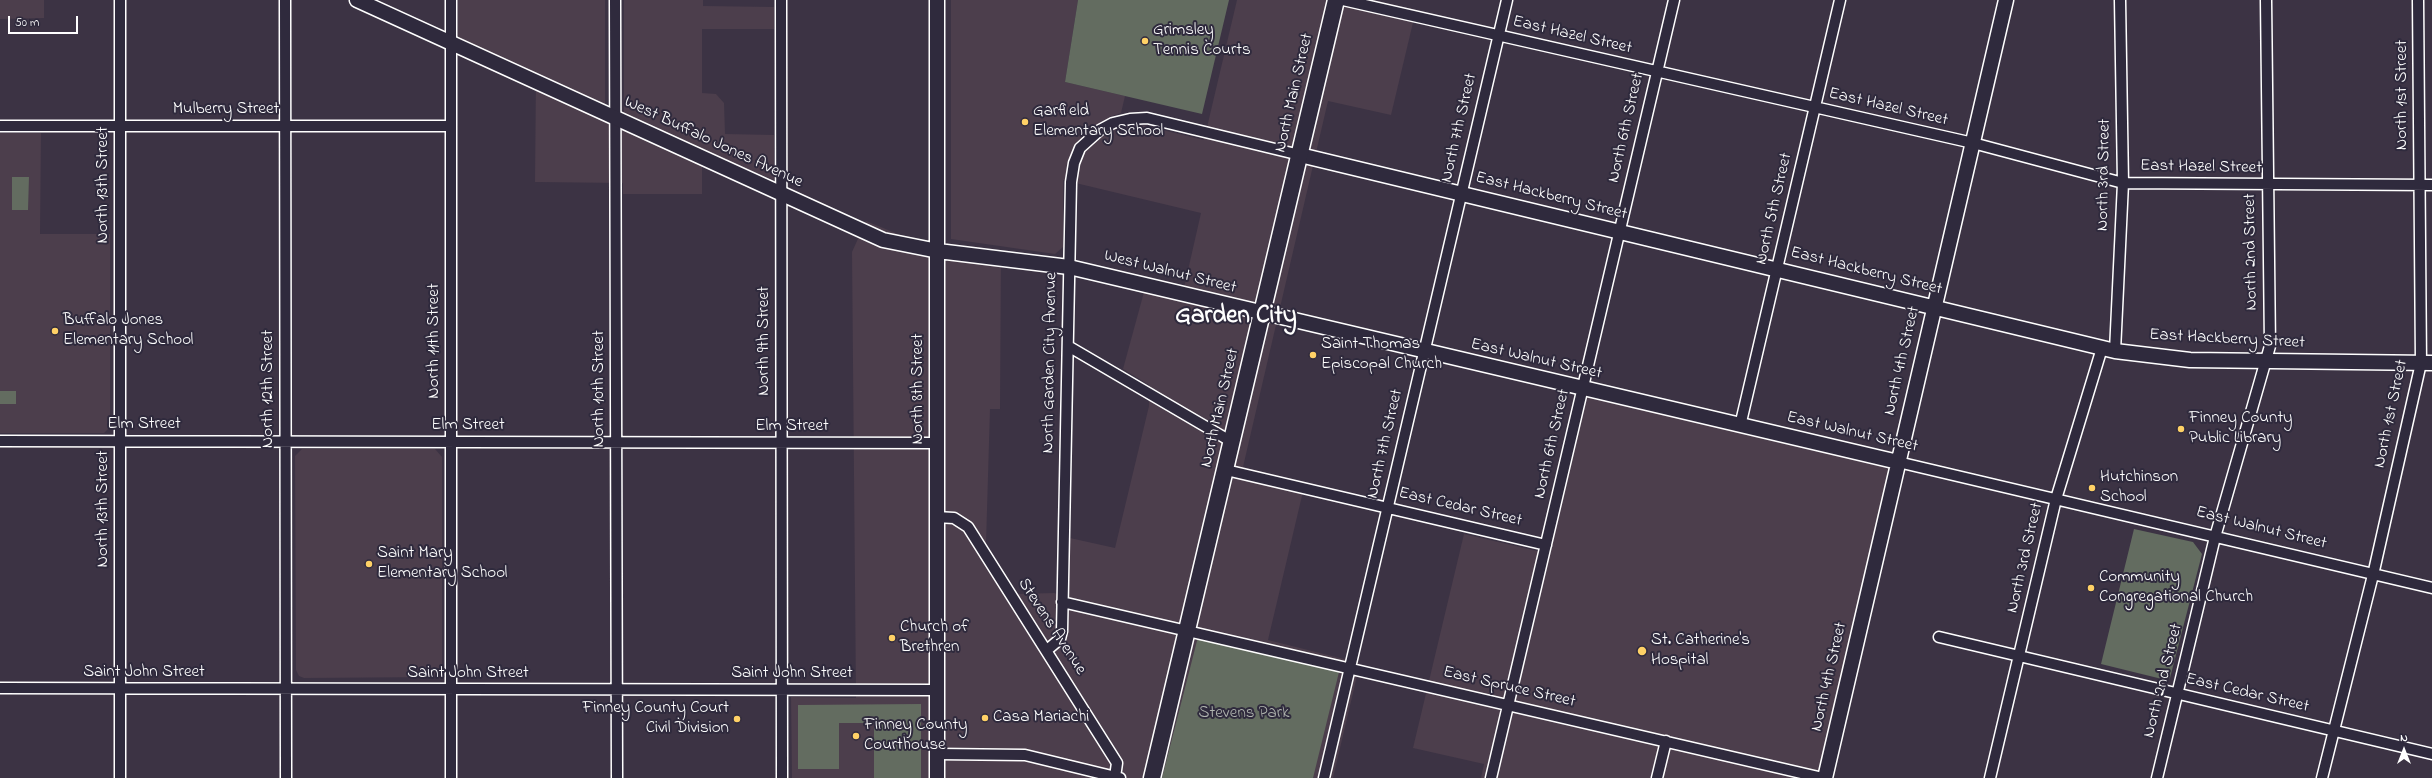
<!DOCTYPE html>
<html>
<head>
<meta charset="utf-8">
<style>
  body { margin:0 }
  #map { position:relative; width:2432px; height:778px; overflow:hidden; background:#3c3344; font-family:"Indie Flower",sans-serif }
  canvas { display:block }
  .north { position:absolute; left:2384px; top:730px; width:40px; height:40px; -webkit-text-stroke:3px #2f2a3d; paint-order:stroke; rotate:0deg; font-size:11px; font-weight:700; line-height:16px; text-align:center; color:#fff }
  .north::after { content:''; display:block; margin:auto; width:14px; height:18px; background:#fff; clip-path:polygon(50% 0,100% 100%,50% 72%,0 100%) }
  .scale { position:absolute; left:8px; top:16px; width:70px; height:18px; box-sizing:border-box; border:2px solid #fff; border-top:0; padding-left:5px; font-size:12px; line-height:14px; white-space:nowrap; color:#fff; -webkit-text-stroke:3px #2f2a3d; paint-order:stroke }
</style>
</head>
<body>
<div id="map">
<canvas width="2432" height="778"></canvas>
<div class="north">N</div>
<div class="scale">50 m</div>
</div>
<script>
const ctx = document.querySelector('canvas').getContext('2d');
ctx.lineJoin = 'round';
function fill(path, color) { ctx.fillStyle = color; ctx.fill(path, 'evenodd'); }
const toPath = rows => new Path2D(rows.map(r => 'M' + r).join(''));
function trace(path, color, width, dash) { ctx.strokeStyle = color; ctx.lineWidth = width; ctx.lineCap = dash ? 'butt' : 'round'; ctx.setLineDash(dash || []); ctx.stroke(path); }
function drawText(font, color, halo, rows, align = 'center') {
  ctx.font = font + ' "Indie Flower",sans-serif'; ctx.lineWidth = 4; ctx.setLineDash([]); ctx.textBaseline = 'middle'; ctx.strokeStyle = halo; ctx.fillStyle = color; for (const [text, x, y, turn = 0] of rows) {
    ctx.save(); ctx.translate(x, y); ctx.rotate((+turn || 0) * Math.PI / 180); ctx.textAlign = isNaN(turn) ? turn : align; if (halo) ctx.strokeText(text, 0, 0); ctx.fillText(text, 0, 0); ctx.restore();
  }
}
fill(toPath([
  [0,0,44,0,44,18,0,19],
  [458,0,605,0,605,106,624,114,624,0,703,0,703,6,774,7,774,29,702,29,702,93,716,94,724,103,725,134,774,135,774,180,702,151,702,194,623,194,623,183,535,182,536,75,458,39],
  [951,0,1078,0,1065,82,1125,96,1121,113,1109,117,1204,140,1237,0,1374,0,1416,10,1391,115,1328,101,1243,467,1305,483,1268,640,1360,663,1333,778,792,778,791,697,856,698,852,252,866,221,905,237,1001,252,1000,409,990,409,986,544,1017,594,1054,593,1068,597,1070,538,1115,548,1149,406,1149,385,1123,369,1144,292,1181,301,1201,213,1063,180,1063,247,1055,254,951,239],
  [0,133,41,133,40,234,110,234,110,427,104,433,0,433],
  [1587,397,1892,469,1818,778,1481,778,1484,764,1413,748,1464,534,1550,554],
  [302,449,435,449,442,457,442,672,439,677,304,678,299,676,296,670,295,456]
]), '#4c3e4c');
fill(toPath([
  [1078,0,1229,0,1202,114,1065,82],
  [12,177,29,177,28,210,12,210],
  [0,391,16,391,16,404,0,404],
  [2134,529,2193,542,2202,554,2170,678,2166,680,2101,664],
  [1198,637,1339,672,1313,778,1162,778],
  [921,704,921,778,874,778,874,723,839,723,839,769,798,769,798,705]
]), '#636c60');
const street = toPath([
  [285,0,286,778],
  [615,0,617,778],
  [781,0,782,778],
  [1343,0,1973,143,2123,183,2432,185],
  [0,126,451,126],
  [1068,346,1232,442],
  [2115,351,2123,183,2120,0],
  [1740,426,1840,0],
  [0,441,937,443],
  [1898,462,2432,588],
  [1226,470,1546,545],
  [936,517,954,518,968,527,1117,763,1115,777],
  [1062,602,1823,778],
  [1939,637,2432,754],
  [1047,650,1060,639,1062,631,1071,182,1074,163,1080,148,1100,130,1113,123,1130,119,1147,118,1300,155],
  [0,688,937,690],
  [937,754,1025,755,1120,778],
  [120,778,120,0],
  [451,778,451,0],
  [1324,778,1507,0],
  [1491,778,1674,0],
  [1657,778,1666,741],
  [1990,778,2056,499,2102,348],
  [2157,778,2215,537,2270,346,2266,0],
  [2322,778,2373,575,2421,363,2418,0]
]);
const secondary = toPath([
  [357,0,883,240,938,251,1069,267,1898,462],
  [1300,155,2115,351,2190,360,2432,363],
  [937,778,937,0],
  [1825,778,2006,0]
]);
const primary = toPath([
  [1152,778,1336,0]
]);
trace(street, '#fff', 13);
trace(secondary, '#fff', 17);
trace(primary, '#fff', 19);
trace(street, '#2f2a3d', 10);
trace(secondary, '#2f2a3d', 14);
trace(primary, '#2f2a3d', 16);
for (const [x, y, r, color] of [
  [1145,41,4,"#ffd166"],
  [1025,122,4,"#ffd166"],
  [55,331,4,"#ffd166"],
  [1313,355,4,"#ffd166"],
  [2181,429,4,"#ffd166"],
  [2092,488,4,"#ffd166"],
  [369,564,4,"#ffd166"],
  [2091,588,4,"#ffd166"],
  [892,638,4,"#ffd166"],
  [1642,651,5,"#ffd166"],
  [985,718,4,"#ffd166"],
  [737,719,4,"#ffd166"],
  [856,736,4,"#ffd166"]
]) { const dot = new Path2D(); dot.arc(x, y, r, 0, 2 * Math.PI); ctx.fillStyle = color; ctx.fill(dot); trace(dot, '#2f2a3d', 1.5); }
drawText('17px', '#fff', '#2f2a3d', [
  ["Grimsley",1153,31],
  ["Tennis Courts",1153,51],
  ["Garfield",1033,112],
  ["Elementary School",1033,132],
  ["Buffalo Jones",63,321],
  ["Elementary School",63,341],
  ["Saint Thomas",1321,345],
  ["Episcopal Church",1321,365],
  ["Finney County",2189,419],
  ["Public Library",2189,439],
  ["Hutchinson",2100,478],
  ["School",2100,498],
  ["Saint Mary",377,554],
  ["Elementary School",377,574],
  ["Community",2099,578],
  ["Congregational Church",2099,598],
  ["Church of",900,628],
  ["Brethren",900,648],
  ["St. Catherine's",1651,641],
  ["Hospital",1651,661],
  ["Finney County Court",729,709,"right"],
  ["Civil Division",729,729,"right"],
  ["Casa Mariachi",993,718],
  ["Finney County",864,726],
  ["Courthouse",864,746]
], 'left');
drawText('17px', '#fff', '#2f2a3d', [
  ["East Hazel Street",1572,36,13],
  ["North Main Street",1295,93,-77],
  ["North 1st Street",2403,95,-90],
  ["East Hazel Street",1888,108,13],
  ["Mulberry Street",226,110],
  ["North 7th Street",1460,128,-77],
  ["North 6th Street",1627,128,-77],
  ["West Buffalo Jones Avenue",713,143,25],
  ["East Hazel Street",2201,168,1],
  ["North 3rd Street",2105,175,-89],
  ["North 13th Street",104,185,-90],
  ["East Hackberry Street",1551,197,14],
  ["North 5th Street",1775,209,-77],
  ["North 2nd Street",2252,252,-91],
  ["East Hackberry Street",1866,272,14],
  ["West Walnut Street",1170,273,14],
  ["East Hackberry Street",2227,340,3],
  ["North 11th Street",435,341,-90],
  ["North 9th Street",765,341,-90],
  ["East Walnut Street",1536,360,13],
  ["North 4th Street",1903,361,-77],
  ["North Garden City Avenue",1051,363,-89],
  ["North 12th Street",269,389,-90],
  ["North 10th Street",600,389,-90],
  ["North 8th Street",919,389,-90],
  ["North Main Street",1221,408,-77],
  ["North 1st Street",2392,414,-78],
  ["Elm Street",144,425],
  ["Elm Street",468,426],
  ["Elm Street",792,427],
  ["East Walnut Street",1852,433,13],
  ["North 7th Street",1386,444,-77],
  ["North 6th Street",1553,444,-77],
  ["East Cedar Street",1460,508,13],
  ["North 13th Street",104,509,-90],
  ["East Walnut Street",2261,529,14],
  ["North 3rd Street",2026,558,-77],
  ["Stevens Avenue",1051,627,57],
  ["Saint John Street",144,673],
  ["Saint John Street",468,674],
  ["Saint John Street",792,674],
  ["North 4th Street",1830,677,-77],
  ["North 2nd Street",2164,681,-76],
  ["East Spruce Street",1509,688,13],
  ["East Cedar Street",2247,694,13]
]);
drawText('17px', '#b1b6b0', '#2f2a3d', [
  ["Stevens Park",1244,714]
]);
drawText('bold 25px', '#fff', '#2f2a3d', [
  ["Garden City",1236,318]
]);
</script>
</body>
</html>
